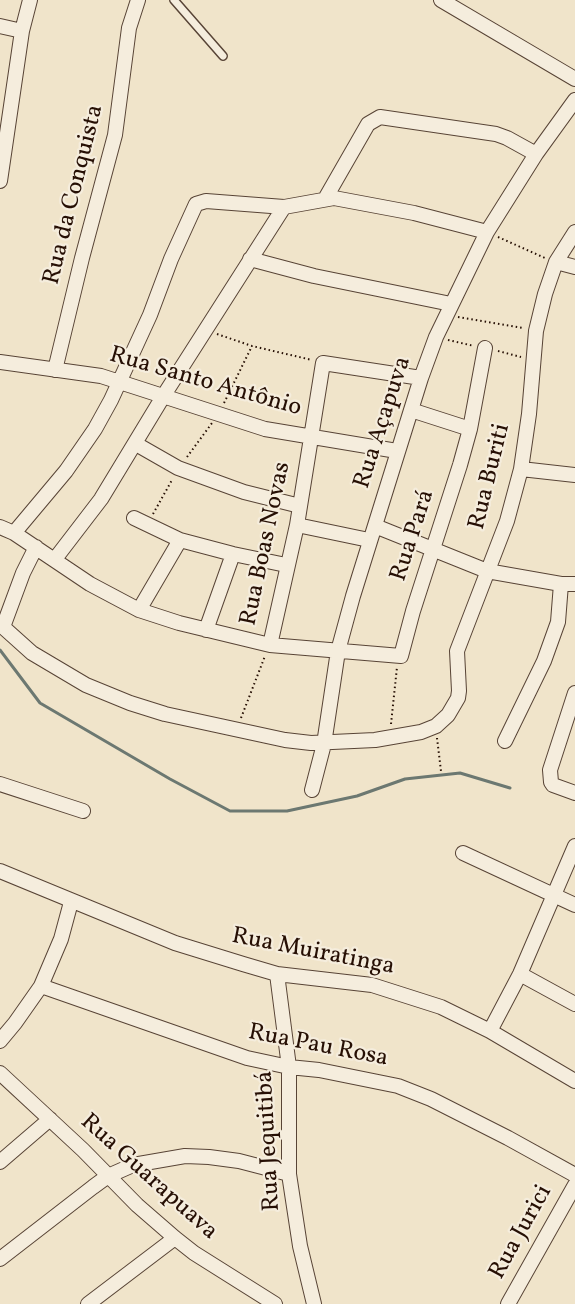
<!DOCTYPE html>
<html>
<head>
<meta charset="utf-8">
<style>
  body { margin:0 }
  canvas { display:block; background:#f0e4ca }
</style>
</head>
<body>
<canvas width="575" height="1304"></canvas>
<script>
const ctx = document.querySelector('canvas').getContext('2d');
ctx.lineJoin = 'round';
const toPath = rows => new Path2D(rows.map(r => 'M' + r).join(''));
function trace(path, color, width, dash) { ctx.strokeStyle = color; ctx.lineWidth = width; ctx.lineCap = dash ? 'butt' : 'round'; ctx.setLineDash(dash || []); ctx.stroke(path); }
function drawText(font, color, halo, rows, align = 'center') {
  ctx.font = font + ' Vollkorn,serif'; ctx.lineWidth = 4.5; ctx.setLineDash([]); ctx.textBaseline = 'middle'; ctx.strokeStyle = halo; ctx.fillStyle = color; for (const [text, x, y, turn = 0] of rows) {
    ctx.save(); ctx.translate(x, y); ctx.rotate((+turn || 0) * Math.PI / 180); ctx.textAlign = isNaN(turn) ? turn : align; if (halo) ctx.strokeText(text, 0, 0); ctx.fillText(text, 0, 0); ctx.restore();
  }
}
trace(toPath([
  [0,650,40,703,170,779,230,811,287,811,357,796,405,779,460,773,510,788]
]), '#6c7871', 3);
const service = toPath([
  [174,0,223,56]
]);
const minor = toPath([
  [441,0,575,79],
  [0,26,22,31],
  [0,181,22,31,30,0],
  [325,199,368,124,380,117,496,134,507,138,536,154],
  [250,259,314,276,451,304],
  [556,262,575,267],
  [0,362,101,376,265,429,397,451],
  [55,370,82,258,115,135,129,28,138,0],
  [411,410,470,429],
  [136,444,178,468,244,492,300,506],
  [521,469,575,475],
  [134,518,180,540,233,554,286,565],
  [297,525,369,540],
  [375,526,487,571,561,584,575,584],
  [0,527,14,533,90,584,139,610,179,623,270,645,401,656,413,611,460,465,470,429,485,348],
  [14,533,66,471,95,429,111,400,150,315,171,259,196,204,206,201,284,207,334,198,414,213,487,232],
  [36,547,23,573,3,627,32,653,86,685,130,703,165,714,285,740,311,743,375,740,421,732,436,726,448,715,458,698,459,691,457,651,507,521,521,469,529,414,536,331,545,294,556,262,575,232],
  [55,559,101,499,164,395,284,207],
  [139,610,180,540],
  [206,630,233,554],
  [270,645,297,525,323,363,421,378],
  [575,693,550,770,551,782,553,785,575,793],
  [505,741,544,661,558,622,561,584],
  [0,784,83,811],
  [312,790,324,744,338,651,353,596,421,378,436,337,487,232,536,154,575,100],
  [463,853,575,905],
  [0,871,175,943,243,964,277,974,372,985,441,1007,490,1031,575,1081],
  [277,974,289,1067,289,1174,300,1246,314,1304],
  [520,974,575,1004],
  [41,986,247,1058,289,1067,319,1070,398,1086,431,1099,508,1138,575,1175],
  [490,1031,520,974,575,846],
  [0,1041,15,1023,41,986,61,939,71,902],
  [0,1073,83,1150,137,1205,175,1238,194,1253,275,1304],
  [0,1162,50,1119],
  [0,1259,93,1187,108,1176,133,1165,185,1156,209,1157,239,1161,289,1174],
  [88,1304,175,1238],
  [508,1304,575,1185]
]);
trace(service, '#584436', 10);
trace(minor, '#584436', 16);
trace(toPath([
  [498,237,545,258],
  [458,317,523,328],
  [217,334,252,346,312,360],
  [448,340,474,346],
  [498,351,521,357],
  [224,403,252,346],
  [187,457,212,423],
  [153,514,172,480],
  [241,718,265,656],
  [391,724,397,667],
  [437,738,441,771]
]), '#260f04', 2, [1.5, 3]);
trace(service, '#f5eddd', 7);
trace(minor, '#f5eddd', 14);
drawText('24px', '#260f04', '#f5eddd', [
  ["Rua da Conquista",75,195,-76],
  ["Rua Santo Antônio",205,383,16],
  ["Rua Açapuva",384,423,-72],
  ["Rua Buriti",491,477,-76],
  ["Rua Pará",414,536,-72],
  ["Rua Boas Novas",267,544,-78],
  ["Rua Muiratinga",313,953,11],
  ["Rua Pau Rosa",318,1047,11],
  ["Rua Jequitibá",270,1141,-93],
  ["Rua Guarapuava",148,1178,42],
  ["Rua Jurici",522,1233,-61]
]);
</script>
</body>
</html>
